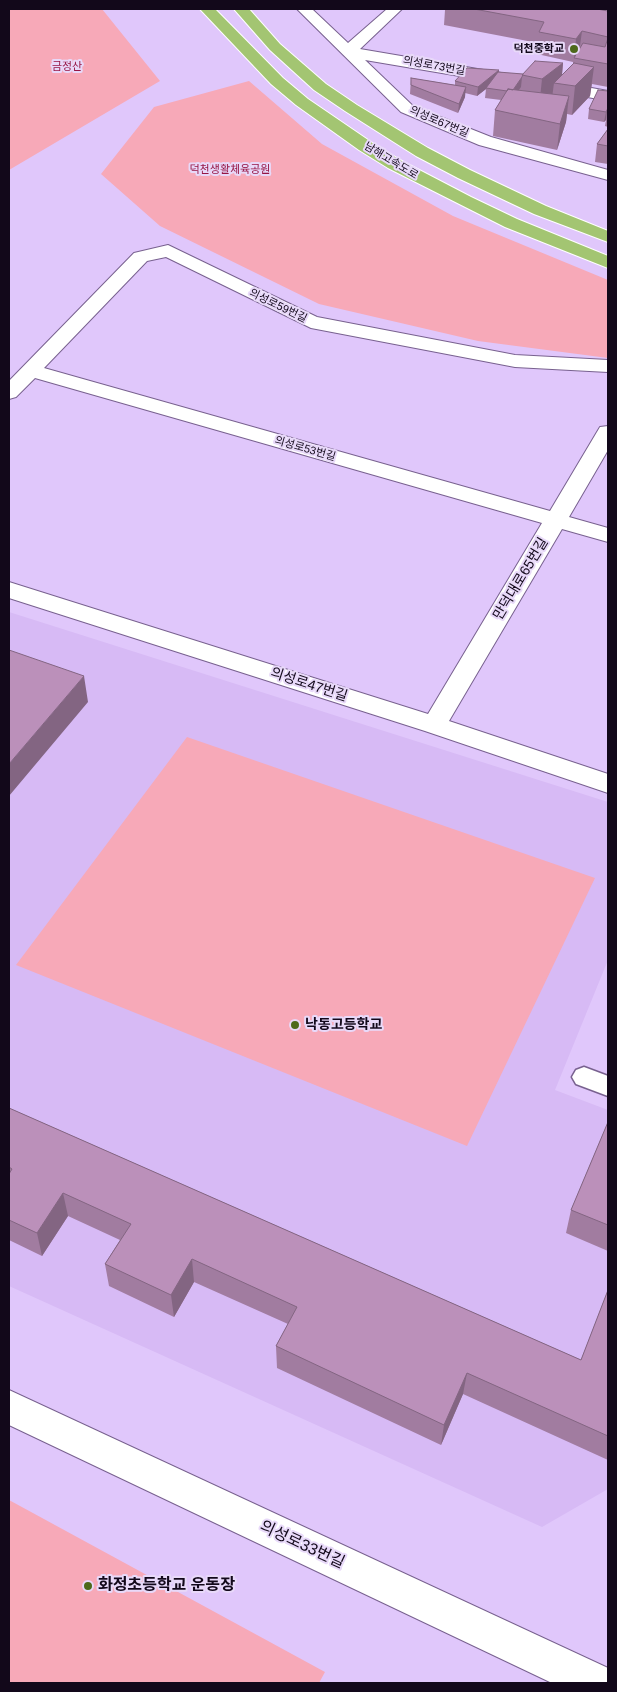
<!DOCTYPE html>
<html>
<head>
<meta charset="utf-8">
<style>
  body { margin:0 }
  #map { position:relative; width:617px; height:1692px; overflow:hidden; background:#e0c7fb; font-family:Helvetica,sans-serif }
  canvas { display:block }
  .frame { position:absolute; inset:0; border:10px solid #12081a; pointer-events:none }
</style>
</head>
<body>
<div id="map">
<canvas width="617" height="1692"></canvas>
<div class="frame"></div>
</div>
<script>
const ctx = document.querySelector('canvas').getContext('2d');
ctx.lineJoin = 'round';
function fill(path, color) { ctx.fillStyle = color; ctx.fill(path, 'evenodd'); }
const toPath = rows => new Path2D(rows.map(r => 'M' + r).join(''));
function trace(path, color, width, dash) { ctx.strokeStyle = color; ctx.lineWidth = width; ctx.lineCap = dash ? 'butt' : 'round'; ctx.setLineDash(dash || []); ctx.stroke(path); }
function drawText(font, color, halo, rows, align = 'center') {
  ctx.font = font + ' Helvetica,"Noto Sans KR",sans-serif'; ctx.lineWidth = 4; ctx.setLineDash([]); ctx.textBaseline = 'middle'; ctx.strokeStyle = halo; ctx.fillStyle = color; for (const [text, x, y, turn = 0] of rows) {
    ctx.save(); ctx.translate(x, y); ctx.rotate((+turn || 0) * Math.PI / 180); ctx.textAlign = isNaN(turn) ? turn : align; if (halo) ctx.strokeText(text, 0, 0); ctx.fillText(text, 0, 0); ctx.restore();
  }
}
fill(toPath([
  [9,612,608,802,608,960,555,1090,608,1110,608,1489,542,1527,9,1286]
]), '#d7baf5');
fill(toPath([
  [9,9,102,9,160,81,9,170],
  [249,81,322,144,453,216,608,280,608,358,478,341,319,304,160,226,101,174,154,107],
  [187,737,595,878,467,1146,16,965],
  [9,1500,325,1672,319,1683,9,1683]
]), '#f7a9b8');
const lane = toPath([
  [584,1067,608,1076,608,1096,576,1084,572,1077,576,1070,584,1067]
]);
const street = toPath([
  [297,9,312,9,348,43,387,9,402,9,360,49,501,73,507,75,509,78,507,81,501,83,365,60,413,106,491,137,608,170,608,180,479,145,401,112,297,9],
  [553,81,608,91,608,101,547,89,545,86,547,83,553,81],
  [168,245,317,317,515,355,608,360,608,372,515,367,311,328,166,257,147,261,44,368,550,511,597,432,600,427,608,426,608,450,569,517,608,528,608,542,562,529,449,721,608,774,608,793,425,731,9,598,9,582,428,714,542,523,35,378,16,397,9,399,9,381,134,253,168,245],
  [9,1390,608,1668,608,1683,552,1683,9,1425,9,1390]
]);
const highway = toPath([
  [200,9,215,9,283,78,308,99,371,142,400,160,471,197,517,219,608,256,608,268,505,227,388,168,359,150,296,105,271,84,200,9],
  [234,9,249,9,280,44,326,84,357,105,428,148,470,170,546,206,608,231,608,242,534,214,458,178,416,156,345,111,314,90,270,50,234,9]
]);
trace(lane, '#78618f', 3);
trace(street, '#78618f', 2);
trace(highway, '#fff', 2);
fill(lane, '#fff');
fill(street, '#fff');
fill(highway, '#a3c572');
fill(toPath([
  [436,9,597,9,608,11,608,87,592,84,590,96,572,115,567,114,566,122,557,150,493,136,495,110,501,100,485,98,486,89,477,96,465,93,465,97,458,113,410,94,411,78,455,85,455,81,499,73,523,74,563,63,562,76,573,64,573,62,537,54,538,43,444,25,445,10],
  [608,91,608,127,605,126,606,120,604,122,588,119,589,109],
  [608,129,608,164,595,162,597,144],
  [9,1108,581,1360,608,1290,608,1460,463,1394,441,1445,277,1368,276,1346,288,1324,194,1282,174,1317,109,1286,105,1264,120,1240,68,1216,42,1256,9,1240],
  [608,1122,608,1251,566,1233,571,1210]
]), '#a17ca0');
fill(toPath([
  [582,31,579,53,574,58,576,39],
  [563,63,561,84,554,83,552,98,539,108,542,79],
  [594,67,590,96,572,115,575,86],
  [499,70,499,79,486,88,486,89,477,96,478,87],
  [522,77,521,87,511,101,512,92],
  [466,87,465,97,458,113,459,104],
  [569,96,566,122,557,150,560,124],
  [607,111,606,120,604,122,606,112],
  [84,676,88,702,9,796,9,764],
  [63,1193,68,1216,42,1256,37,1233],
  [192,1259,194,1282,174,1317,171,1295],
  [467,1373,463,1394,441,1445,444,1425]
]), '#836582');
const building = toPath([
  [474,9,597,9,608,11,608,37,582,31,576,39,539,32,544,22,474,9],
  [608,38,608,64,574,58,583,43,605,47,608,38],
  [535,61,563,63,542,79,522,75,535,61],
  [574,63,594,67,575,86,554,83,574,63],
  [467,68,499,70,478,87,455,81,467,68],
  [498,72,523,74,522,77,513,90,508,89,507,91,486,88,498,72],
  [411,78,466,87,459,104,411,85,411,78],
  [508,89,569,96,560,124,495,110,508,89],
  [598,90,608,91,608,108,606,112,589,109,598,90],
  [608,129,608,146,597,144,608,129],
  [9,650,84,676,9,764,9,650],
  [9,1108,581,1360,608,1290,608,1436,467,1373,444,1425,276,1346,297,1307,192,1259,171,1295,105,1264,131,1224,63,1193,37,1233,9,1220,9,1174,12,1169,9,1167,9,1108],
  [608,1122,608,1225,571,1210,608,1122]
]);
fill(building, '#bb90ba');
trace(building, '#836582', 1);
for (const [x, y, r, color] of [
  [574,49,5,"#4d691b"],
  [295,1025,5,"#4d691b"],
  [88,1586,5,"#4d691b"]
]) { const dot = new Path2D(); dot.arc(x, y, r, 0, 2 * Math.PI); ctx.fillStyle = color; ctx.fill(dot); trace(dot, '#e8d9f9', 2); }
drawText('bold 11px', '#12081a', '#e8d9f9', [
  ["덕천중학교",564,49]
], 'right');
drawText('11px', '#12081a', '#e8d9f9', [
  ["의성로73번길",434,66,10],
  ["의성로67번길",439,122,23],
  ["남해고속도로",391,161,31],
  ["의성로59번길",278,306,26],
  ["의성로53번길",305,449,16]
]);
drawText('11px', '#961544', '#e8d9f9', [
  ["금정산",67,67],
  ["덕천생활체육공원",230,170]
]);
drawText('14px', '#12081a', '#e8d9f9', [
  ["만덕대로65번길",521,579,-59],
  ["의성로47번길",309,685,18]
]);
drawText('bold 14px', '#12081a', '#e8d9f9', [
  ["낙동고등학교",305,1025]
], 'left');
drawText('16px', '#12081a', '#e8d9f9', [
  ["의성로33번길",302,1545,25]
]);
drawText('bold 16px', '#12081a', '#e8d9f9', [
  ["화정초등학교 운동장",98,1586]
], 'left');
</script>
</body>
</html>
